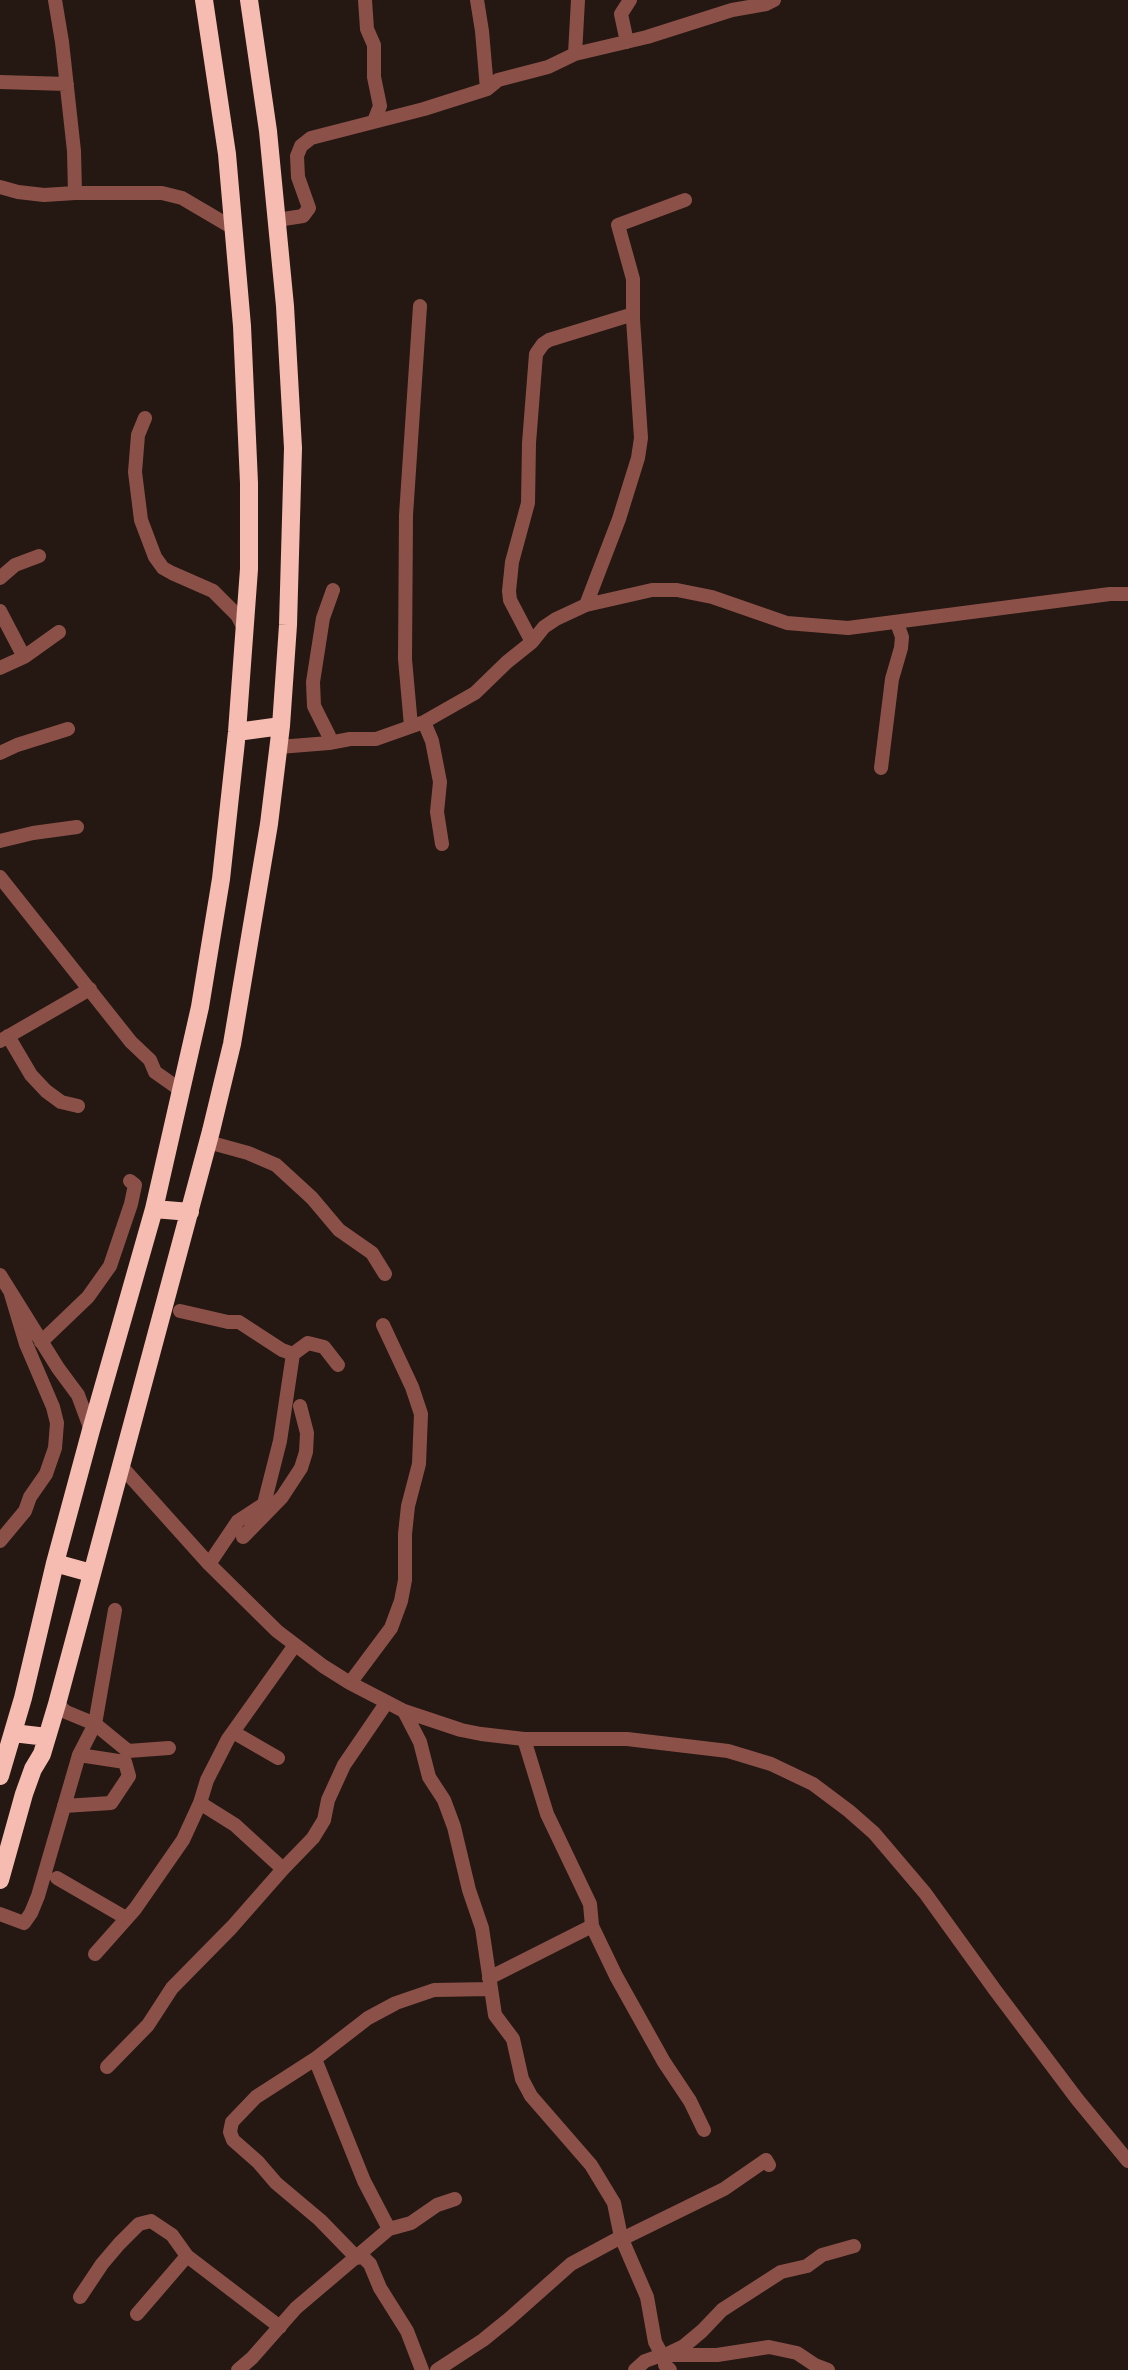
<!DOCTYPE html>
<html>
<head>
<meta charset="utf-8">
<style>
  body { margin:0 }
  canvas { display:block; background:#251711 }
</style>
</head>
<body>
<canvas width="1128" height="2370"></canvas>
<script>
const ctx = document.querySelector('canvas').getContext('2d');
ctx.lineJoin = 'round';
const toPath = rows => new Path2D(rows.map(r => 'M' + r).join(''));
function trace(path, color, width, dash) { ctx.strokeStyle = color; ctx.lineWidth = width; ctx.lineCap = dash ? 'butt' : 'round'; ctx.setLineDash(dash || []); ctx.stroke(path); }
trace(toPath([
  [55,0,62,42,74,151,75,193],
  [365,0,367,29,374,45,374,77,380,106,374,121],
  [477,0,482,31,487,89],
  [627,42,621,14,630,0],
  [575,54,578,0],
  [0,82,67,84],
  [0,187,18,192,44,195,75,193,162,193,182,198,233,228],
  [277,220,303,216,309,208,298,177,297,156,301,146,311,138,424,109,487,89,498,80,548,67,575,54,647,37,732,10,766,4,774,0],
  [145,418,138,435,135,472,141,520,155,557,163,568,172,573,213,591,237,615,245,630],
  [0,578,15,565,39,556],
  [586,605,619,519,638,458,641,438,633,319,633,279,618,225,685,200],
  [0,611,24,657],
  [532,642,510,600,509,591,512,562,528,503,529,443,536,354,543,344,549,340,627,316,633,319],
  [0,668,24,657,59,632],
  [424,722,432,741,440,782,437,812,442,844],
  [411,726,405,659,406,515,420,306],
  [329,743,329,736,314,706,313,682,323,618,333,590],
  [279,747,329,743,350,739,376,739,424,722,475,693,507,662,532,642,544,627,556,619,586,605,652,590,677,590,712,597,787,623,848,628,1110,594,1128,594],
  [0,753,17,745,68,729],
  [881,768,892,679,901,648,902,637,897,623],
  [0,841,33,833,77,827],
  [0,877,131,1042,150,1060,155,1072,182,1091],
  [8,1036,31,1075,46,1091,61,1102,78,1106],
  [0,1041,90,989],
  [208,1142,248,1153,276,1165,312,1198,339,1230,372,1253,385,1274],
  [0,1275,58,1368,78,1395,91,1430],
  [180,1311,228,1322,239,1322,282,1350,293,1354],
  [41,1342,88,1297,110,1266,131,1204,135,1185,130,1181],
  [121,1466,209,1564,277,1631,323,1666,350,1683,404,1711,461,1730,481,1734,524,1739,627,1739,728,1751,771,1764,813,1784,849,1811,874,1833,925,1893,995,1990,1077,2099,1128,2161],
  [243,1537,282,1497,301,1468,306,1452,307,1433,300,1406],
  [0,1541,25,1511,30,1497,46,1474,55,1448,57,1423,53,1407,26,1344,11,1294],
  [209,1564,238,1521,264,1504,280,1441,293,1354,308,1343,324,1347,338,1365],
  [350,1683,391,1628,401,1601,405,1580,405,1534,408,1506,419,1464,421,1414,412,1387,383,1325],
  [57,1704,66,1712,95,1724,128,1751,169,1748],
  [404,1711,420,1742,429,1777,444,1800,454,1827,469,1890,482,1928,495,2015,513,2039,522,2079,531,2096,591,2165,614,2203,621,2237,647,2297,655,2342,662,2355,665,2355,665,2365,670,2370],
  [233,1732,278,1758],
  [524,1739,547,1814,590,1904,592,1926],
  [200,1803,235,1825,283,1869],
  [64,1806,111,1803,129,1776,125,1762,79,1755],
  [57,1878,126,1918],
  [0,1914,24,1923,31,1913,38,1896,79,1755,95,1724,115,1610],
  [95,1954,135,1909,183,1840,200,1803,207,1780,228,1739,295,1645],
  [489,1978,592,1926,616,1976,664,2062,690,2101,704,2130],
  [315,2059,364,2181,389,2229],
  [107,2067,148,2025,172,1988,232,1927,283,1869,313,1838,324,1820,328,1800,344,1765,387,1702],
  [622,2239,724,2189,766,2160,769,2165],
  [361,2255,370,2264,380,2288,407,2331,422,2370],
  [357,2258,320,2220,276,2183,258,2162,233,2140,230,2132,232,2122,256,2097,315,2059,368,2018,396,2003,434,1990,491,1989],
  [80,2297,102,2264,119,2244,139,2224,151,2221,172,2235,187,2256,280,2327],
  [137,2314,187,2256],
  [665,2355,684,2346,702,2331,722,2310,781,2272,807,2266,822,2255,854,2246],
  [238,2370,252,2358,296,2308,389,2229,411,2223,437,2205,455,2199],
  [437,2370,483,2340,509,2319,571,2264,621,2237],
  [635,2370,645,2361,662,2355,717,2355,769,2347,797,2353,815,2365,828,2370]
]), '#8b5149', 14);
trace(toPath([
  [237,732,281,726],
  [154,1209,190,1212],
  [55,1563,91,1573],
  [13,1733,47,1737],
  [0,1776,23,1698,55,1563,91,1430,154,1209,200,1007,221,879,237,732,249,569,249,483,242,326,227,154,204,0],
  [0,1880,24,1794,33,1769,42,1754,57,1704,211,1131,232,1044,269,824,281,726,288,625,293,448,285,306,268,131,249,0]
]), '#f6bbb1', 18);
</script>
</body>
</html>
